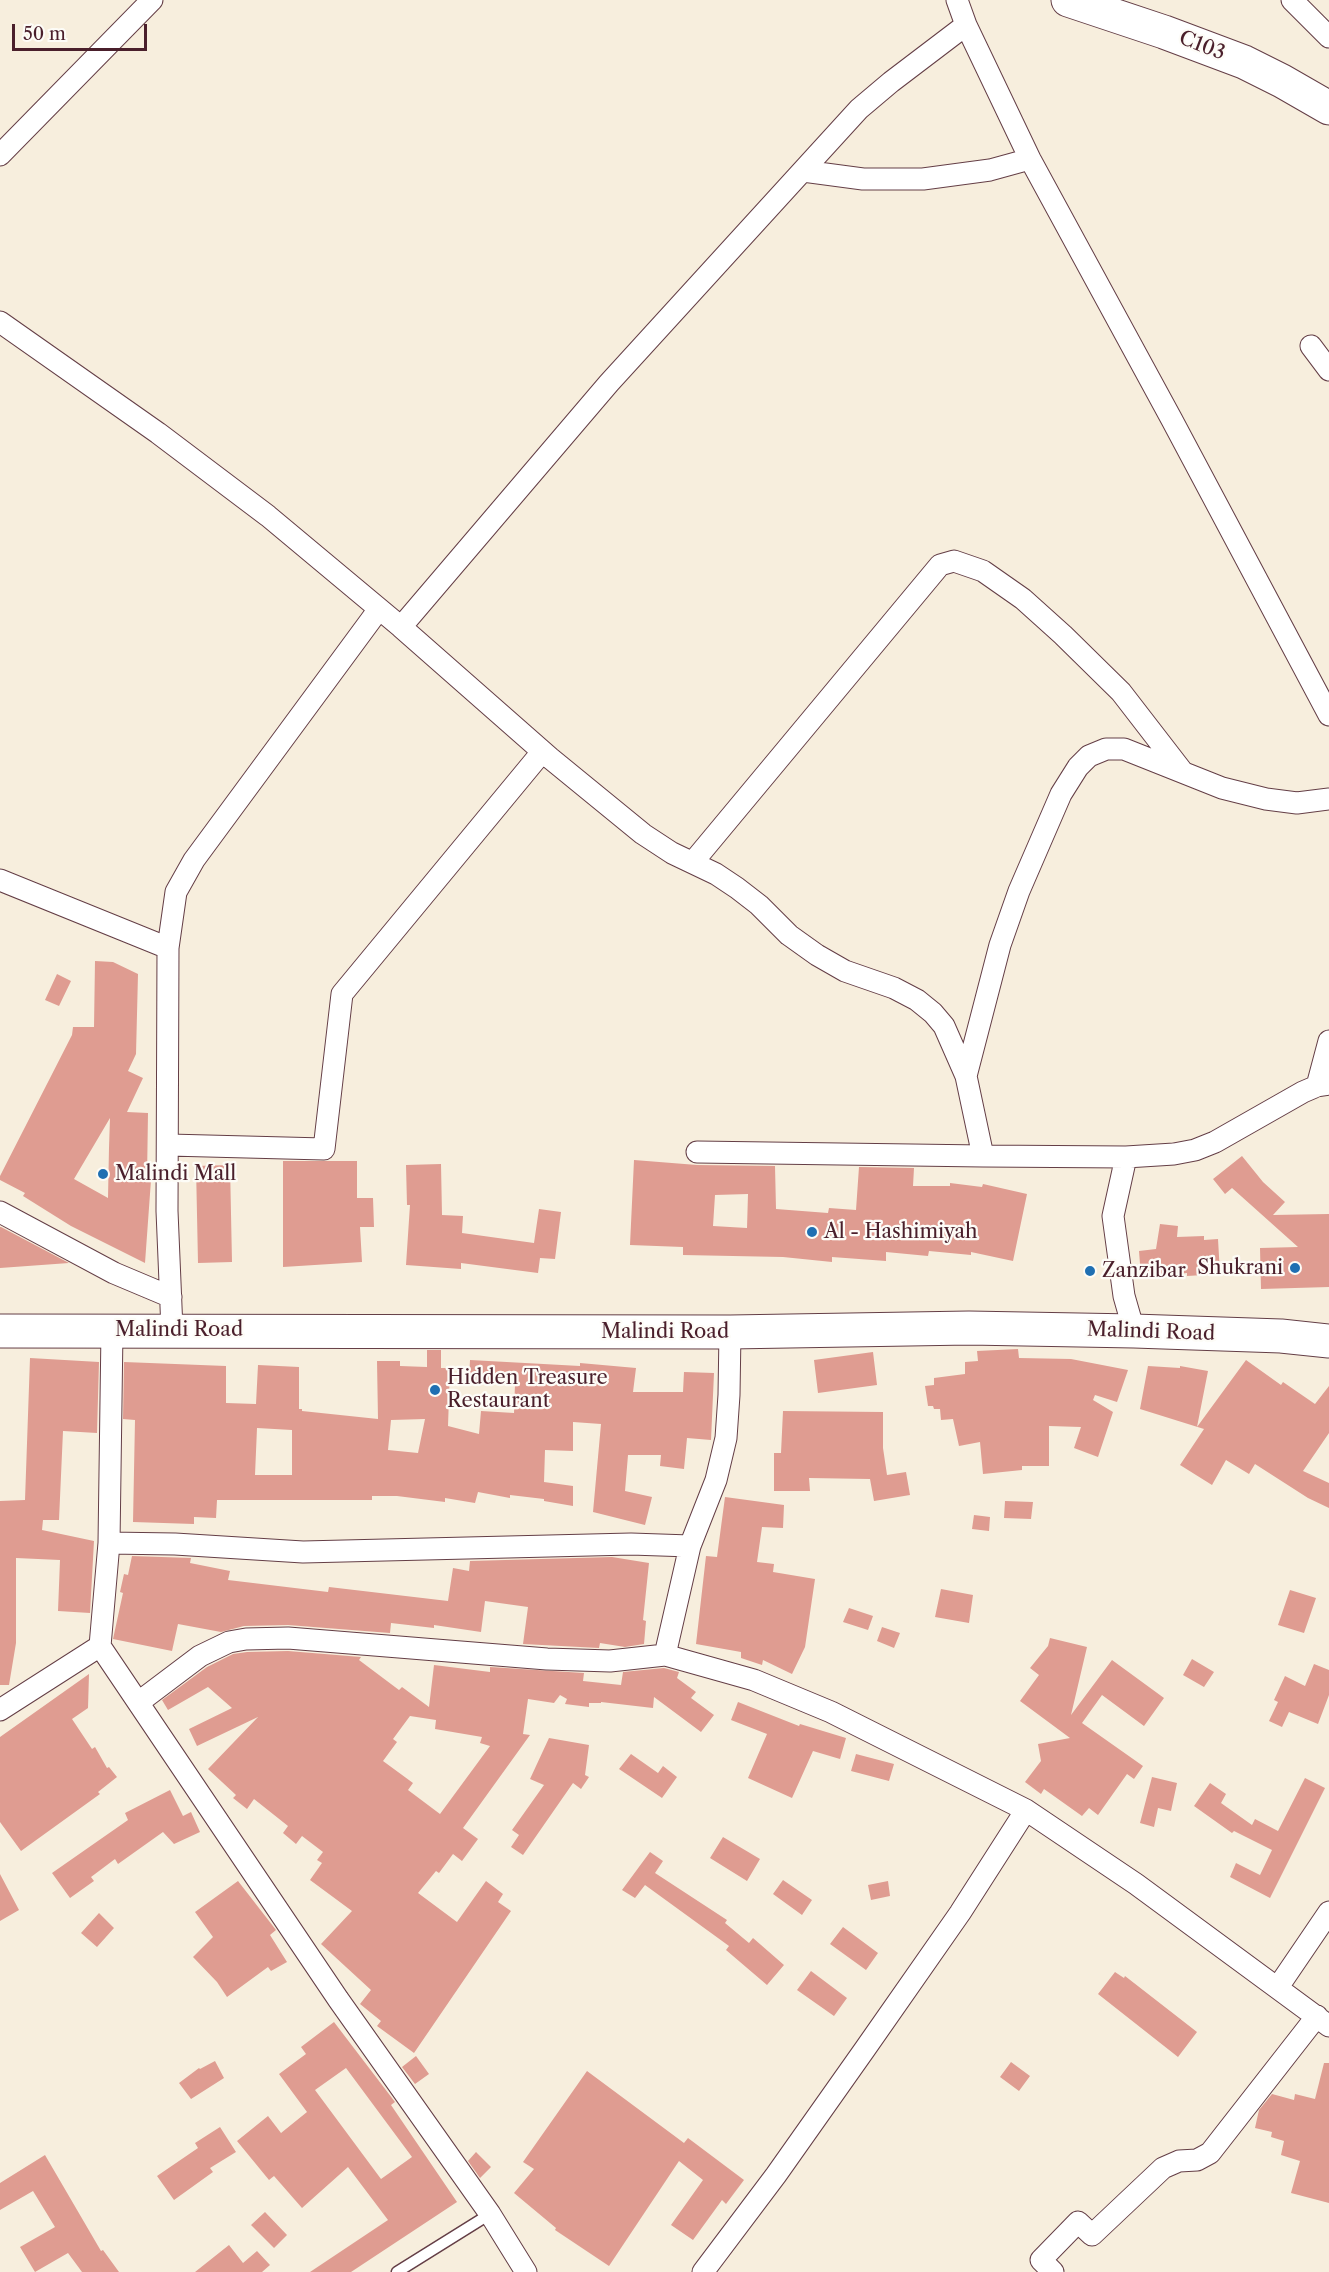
<!DOCTYPE html>
<html>
<head>
<meta charset="utf-8">
<style>
  body { margin:0 }
  #map { position:relative; width:1329px; height:2272px; overflow:hidden; background:#f7eedd; font-family:"Libre Caslon Text",serif }
  canvas { display:block }
  .scale { position:absolute; left:12px; top:24px; width:135px; height:27px; box-sizing:border-box; border:3px solid #4a1f2b; border-top:0; padding-left:8px; font-size:18px; line-height:21px; white-space:nowrap; color:#4a1f2b; -webkit-text-stroke:4px #fdfcf7; paint-order:stroke }
</style>
</head>
<body>
<div id="map">
<canvas width="1329" height="2272"></canvas>
<div class="scale">50 m</div>
</div>
<script>
const ctx = document.querySelector('canvas').getContext('2d');
ctx.lineJoin = 'round';
function fill(path, color) { ctx.fillStyle = color; ctx.fill(path, 'evenodd'); }
const toPath = rows => new Path2D(rows.map(r => 'M' + r).join(''));
function trace(path, color, width, dash) { ctx.strokeStyle = color; ctx.lineWidth = width; ctx.lineCap = dash ? 'butt' : 'round'; ctx.setLineDash(dash || []); ctx.stroke(path); }
function drawText(font, color, halo, rows, align = 'center') {
  ctx.font = font + ' "Libre Caslon Text",serif'; ctx.lineWidth = 4.5; ctx.setLineDash([]); ctx.textBaseline = 'middle'; ctx.strokeStyle = halo; ctx.fillStyle = color; for (const [text, x, y, turn = 0] of rows) {
    ctx.save(); ctx.translate(x, y); ctx.rotate((+turn || 0) * Math.PI / 180); ctx.textAlign = isNaN(turn) ? turn : align; if (halo) ctx.strokeText(text, 0, 0); ctx.fillText(text, 0, 0); ctx.restore();
  }
}
fill(toPath([
  [95,961,113,962,138,974,136,1054,128,1071,143,1078,127,1112,148,1113,147,1178,151,1180,145,1263,71,1226,23,1196,25,1193,0,1180,0,1176,72,1035,73,1027,94,1027],
  [110,1118,109,1148,108,1198,74,1179],
  [57,974,71,981,59,1006,45,1000],
  [1242,1156,1263,1182,1285,1202,1273,1215,1329,1214,1329,1287,1261,1289,1260,1248,1298,1247,1232,1188,1225,1194,1213,1179],
  [634,1160,697,1165,775,1166,776,1209,828,1213,829,1208,856,1210,859,1167,914,1168,913,1186,950,1186,950,1183,982,1187,983,1184,1027,1194,1013,1261,971,1252,971,1255,929,1251,928,1256,886,1252,886,1261,832,1257,832,1262,783,1257,683,1255,683,1247,630,1245],
  [748,1194,747,1228,713,1226,715,1195],
  [283,1161,357,1161,357,1198,373,1198,374,1227,360,1227,362,1262,283,1267],
  [441,1164,442,1215,463,1216,462,1233,534,1243,539,1209,561,1212,555,1259,540,1258,538,1273,461,1263,461,1269,406,1265,410,1205,407,1205,406,1165],
  [230,1165,232,1262,198,1263,196,1166],
  [1160,1224,1178,1226,1177,1237,1204,1236,1204,1240,1218,1239,1220,1274,1187,1276,1187,1273,1141,1277,1139,1251,1156,1249],
  [0,1227,1,1227,69,1263,0,1268],
  [1018,1349,1019,1358,1071,1359,1128,1370,1117,1402,1095,1395,1093,1400,1113,1412,1098,1457,1074,1448,1081,1427,1049,1426,1049,1466,1022,1466,1022,1470,983,1474,980,1442,959,1446,953,1419,941,1420,940,1409,934,1409,933,1406,928,1406,925,1386,934,1385,934,1378,965,1374,965,1362,978,1361,977,1351],
  [427,1350,441,1350,441,1368,450,1368,448,1426,479,1434,481,1411,514,1413,515,1384,469,1381,470,1360,580,1366,580,1363,636,1368,633,1392,683,1392,684,1372,714,1373,711,1440,687,1438,684,1469,660,1466,661,1455,628,1455,625,1491,652,1497,645,1525,593,1512,601,1424,573,1422,573,1451,545,1450,544,1482,573,1486,573,1506,544,1501,544,1499,510,1495,510,1498,478,1492,475,1503,445,1498,445,1502,397,1496,372,1496,372,1500,217,1500,216,1518,194,1517,194,1524,133,1522,135,1420,123,1419,124,1362,226,1366,226,1403,256,1404,258,1365,299,1367,299,1409,302,1409,302,1411,378,1419,377,1361,400,1361,400,1366,427,1367],
  [425,1419,418,1453,388,1450,391,1420],
  [257,1428,292,1430,292,1475,255,1475],
  [873,1352,877,1385,818,1393,814,1360],
  [30,1358,99,1362,97,1433,63,1431,59,1520,43,1520,42,1530,94,1541,90,1613,58,1611,60,1560,16,1558,16,1643,9,1685,0,1685,0,1501,25,1500],
  [1246,1360,1281,1385,1283,1382,1315,1404,1329,1386,1329,1433,1303,1471,1329,1483,1329,1508,1308,1498,1255,1464,1249,1474,1226,1460,1212,1485,1180,1465,1204,1429,1140,1409,1148,1366,1180,1368,1180,1366,1208,1371,1197,1427],
  [783,1411,883,1412,883,1448,887,1475,906,1472,910,1495,874,1501,870,1479,809,1478,810,1491,774,1491,774,1453,781,1453],
  [725,1497,784,1505,783,1528,762,1527,757,1562,774,1564,773,1572,815,1579,805,1647,792,1674,763,1660,762,1665,741,1658,741,1652,696,1644,706,1556,717,1557],
  [1005,1501,1033,1502,1031,1519,1004,1518],
  [974,1515,990,1517,989,1531,972,1529],
  [132,1556,191,1558,190,1563,230,1571,228,1580,328,1592,329,1587,448,1601,453,1568,469,1571,470,1561,612,1557,649,1563,643,1620,646,1621,644,1644,625,1647,600,1643,599,1648,523,1644,528,1607,485,1601,481,1632,434,1625,434,1628,391,1623,390,1633,288,1625,244,1626,221,1632,178,1624,172,1651,113,1639,123,1593,120,1592,124,1574,128,1575],
  [941,1589,973,1595,969,1623,935,1617],
  [1290,1590,1316,1598,1304,1633,1278,1625],
  [849,1608,873,1616,868,1630,843,1622],
  [882,1627,900,1633,894,1648,877,1641],
  [1050,1638,1087,1647,1071,1715,1112,1660,1164,1698,1144,1726,1102,1695,1082,1723,1143,1766,1134,1779,1127,1774,1098,1815,1089,1808,1082,1816,1044,1789,1041,1794,1025,1782,1041,1761,1038,1744,1070,1738,1020,1701,1039,1675,1030,1668,1048,1646],
  [288,1651,361,1657,359,1660,399,1690,402,1687,429,1707,434,1665,490,1672,490,1667,584,1673,583,1681,621,1685,623,1672,664,1668,679,1672,677,1678,696,1692,691,1698,714,1715,701,1732,654,1697,653,1708,601,1702,601,1703,589,1703,589,1707,565,1704,567,1699,560,1695,554,1703,528,1699,523,1734,530,1735,463,1828,478,1839,462,1861,453,1854,439,1873,436,1871,418,1893,457,1922,486,1881,503,1894,498,1902,511,1911,414,2053,377,2026,381,2021,360,2004,371,1990,321,1944,352,1911,310,1880,322,1863,317,1860,323,1852,302,1836,296,1844,283,1833,288,1826,254,1799,247,1809,233,1798,236,1795,208,1769,258,1717,197,1746,189,1729,232,1708,208,1687,168,1710,162,1700,207,1667,233,1654,247,1652],
  [410,1716,436,1720,435,1729,482,1737,480,1743,490,1746,440,1814,408,1790,413,1783,383,1761,397,1742,393,1739],
  [1192,1659,1214,1672,1204,1687,1183,1675],
  [1314,1664,1329,1670,1329,1695,1318,1724,1289,1712,1282,1727,1269,1721,1278,1702,1274,1700,1285,1676,1305,1686],
  [89,1674,88,1708,72,1719,92,1749,95,1747,107,1768,109,1767,117,1777,98,1792,100,1794,21,1851,0,1822,0,1737],
  [738,1702,799,1726,800,1724,846,1738,840,1759,813,1751,792,1798,748,1778,767,1734,731,1720],
  [549,1738,589,1745,585,1775,589,1777,581,1789,573,1783,523,1855,511,1847,519,1835,512,1830,544,1785,530,1779],
  [631,1754,658,1773,663,1766,677,1777,662,1798,619,1769],
  [856,1754,894,1764,889,1781,851,1771],
  [1152,1777,1177,1783,1171,1811,1158,1808,1154,1827,1140,1823],
  [1305,1778,1325,1788,1270,1898,1230,1877,1236,1863,1260,1875,1272,1850,1234,1831,1232,1833,1194,1806,1210,1783,1226,1794,1221,1803,1252,1825,1255,1819,1278,1831],
  [170,1790,183,1816,191,1812,200,1832,174,1844,163,1832,118,1864,115,1859,91,1877,94,1881,70,1898,52,1873,128,1820,125,1813],
  [723,1837,760,1859,747,1881,710,1858],
  [650,1852,663,1861,655,1873,727,1920,725,1923,749,1943,753,1938,784,1965,767,1985,726,1950,729,1946,645,1885,635,1898,622,1890],
  [0,1874,19,1910,0,1921],
  [783,1880,812,1900,802,1915,773,1894],
  [238,1881,276,1930,270,1935,287,1962,271,1971,268,1967,227,1997,217,1982,193,1957,213,1937,195,1912],
  [888,1881,890,1896,871,1900,868,1885],
  [99,1913,114,1928,97,1947,81,1933],
  [843,1927,878,1953,866,1970,830,1944],
  [811,1971,847,1998,834,2016,797,1990],
  [1115,1972,1124,1978,1125,1976,1197,2032,1178,2057,1098,1994],
  [334,2022,395,2102,391,2105,457,2202,351,2272,310,2272,388,2220,348,2167,302,2208,274,2176,269,2180,237,2141,268,2116,281,2133,307,2112,279,2074,306,2054,301,2047],
  [346,2068,412,2157,381,2179,315,2090],
  [416,2056,429,2074,415,2084,402,2067],
  [215,2061,224,2078,191,2099,179,2083,199,2068,200,2069],
  [1011,2062,1030,2076,1019,2091,1000,2077],
  [1324,2063,1329,2063,1329,2203,1291,2193,1300,2161,1281,2155,1284,2141,1271,2137,1272,2132,1255,2128,1259,2110,1272,2094,1294,2100,1295,2094,1315,2099],
  [587,2071,684,2143,688,2138,744,2180,726,2204,722,2200,693,2240,671,2225,703,2180,679,2161,609,2266,555,2230,556,2228,514,2193,534,2169,523,2162],
  [220,2127,236,2152,210,2168,213,2172,174,2200,157,2176,198,2148,195,2143],
  [476,2152,491,2167,480,2178,468,2161],
  [45,2155,101,2251,103,2250,119,2272,82,2272,68,2253,35,2272,20,2247,55,2227,33,2191,0,2210,0,2183],
  [265,2212,287,2235,274,2248,251,2225],
  [229,2245,243,2263,257,2251,270,2265,262,2272,195,2272]
]), '#df9c91');
const lane = toPath([
  [397,2272,490,2214]
]);
const street = toPath([
  [957,0,966,25,1030,159,1172,420,1329,715],
  [1292,0,1329,37],
  [0,155,152,0],
  [803,171,863,179,923,179,990,170,1030,159],
  [0,322,158,433,268,516,401,627,550,758,643,834,672,853,716,874,737,888,759,905,789,935,817,955,845,971,894,988,917,1000,933,1013,944,1026,966,1076,983,1156,1126,1157,1174,1154,1195,1150,1215,1142,1303,1092,1317,1086,1329,1084],
  [1311,346,1329,370],
  [401,627,609,383,859,109,891,82,966,25],
  [693,862,940,565,954,561,983,571,1023,599,1063,635,1121,692,1182,771],
  [0,880,168,948],
  [966,1076,1000,945,1019,891,1061,794,1078,767,1089,756,1106,749,1124,749,1222,788,1266,799,1297,803,1329,799],
  [1317,1086,1329,1041],
  [169,1145,324,1149,342,994,542,752],
  [697,1152,983,1156],
  [1126,1157,1113,1216,1124,1296,1134,1331],
  [0,1212,114,1273,171,1297],
  [112,1330,109,1543,100,1646,338,1999,490,2214,526,2272],
  [172,1330,167,1211,168,948,176,892,194,860,379,609],
  [109,1543,175,1544,303,1552,631,1544,690,1546],
  [665,1655,690,1546,716,1480,726,1438,729,1395,730,1332],
  [139,1702,200,1656,229,1642,246,1639,288,1638,547,1659,610,1661,665,1655,754,1680,831,1712,1026,1810,1136,1884,1329,2026],
  [0,1710,100,1646],
  [1278,1987,1329,1912],
  [703,2272,776,2175,865,2049,960,1913,1026,1810],
  [1053,2272,1041,2260,1078,2222,1092,2235,1163,2168,1179,2161,1197,2160,1210,2153,1317,2016]
]);
const highway = toPath([
  [1068,0,1164,32,1244,62,1282,81,1329,108],
  [0,1331,730,1332,969,1328,1134,1331,1281,1336,1329,1341]
]);
trace(lane, '#643e46', 13);
trace(street, '#643e46', 23);
trace(highway, '#643e46', 35);
trace(lane, '#fff', 10);
trace(street, '#fff', 21);
trace(highway, '#fff', 33);
for (const [x, y, r, color] of [
  [103,1174,6,"#1f6fb2"],
  [812,1232,6,"#1f6fb2"],
  [1295,1268,6,"#1f6fb2"],
  [1090,1271,6,"#1f6fb2"],
  [435,1390,6,"#1f6fb2"]
]) { const dot = new Path2D(); dot.arc(x, y, r, 0, 2 * Math.PI); ctx.fillStyle = color; ctx.fill(dot); trace(dot, '#fdfcf7', 2); }
drawText('20px', '#4a1f2b', '#fdfcf7', [
  ["C103",1202,46,21],
  ["Malindi Road",179,1330],
  ["Malindi Road",665,1332],
  ["Malindi Road",1151,1332,2]
]);
drawText('20px', '#4a1f2b', '#fdfcf7', [
  ["Malindi Mall",115,1174],
  ["Al - Hashimiyah",824,1232],
  ["Shukrani",1283,1268,"right"],
  ["Zanzibar",1102,1271],
  ["Hidden Treasure",447,1378],
  ["Restaurant",447,1401]
], 'left');
</script>
</body>
</html>
